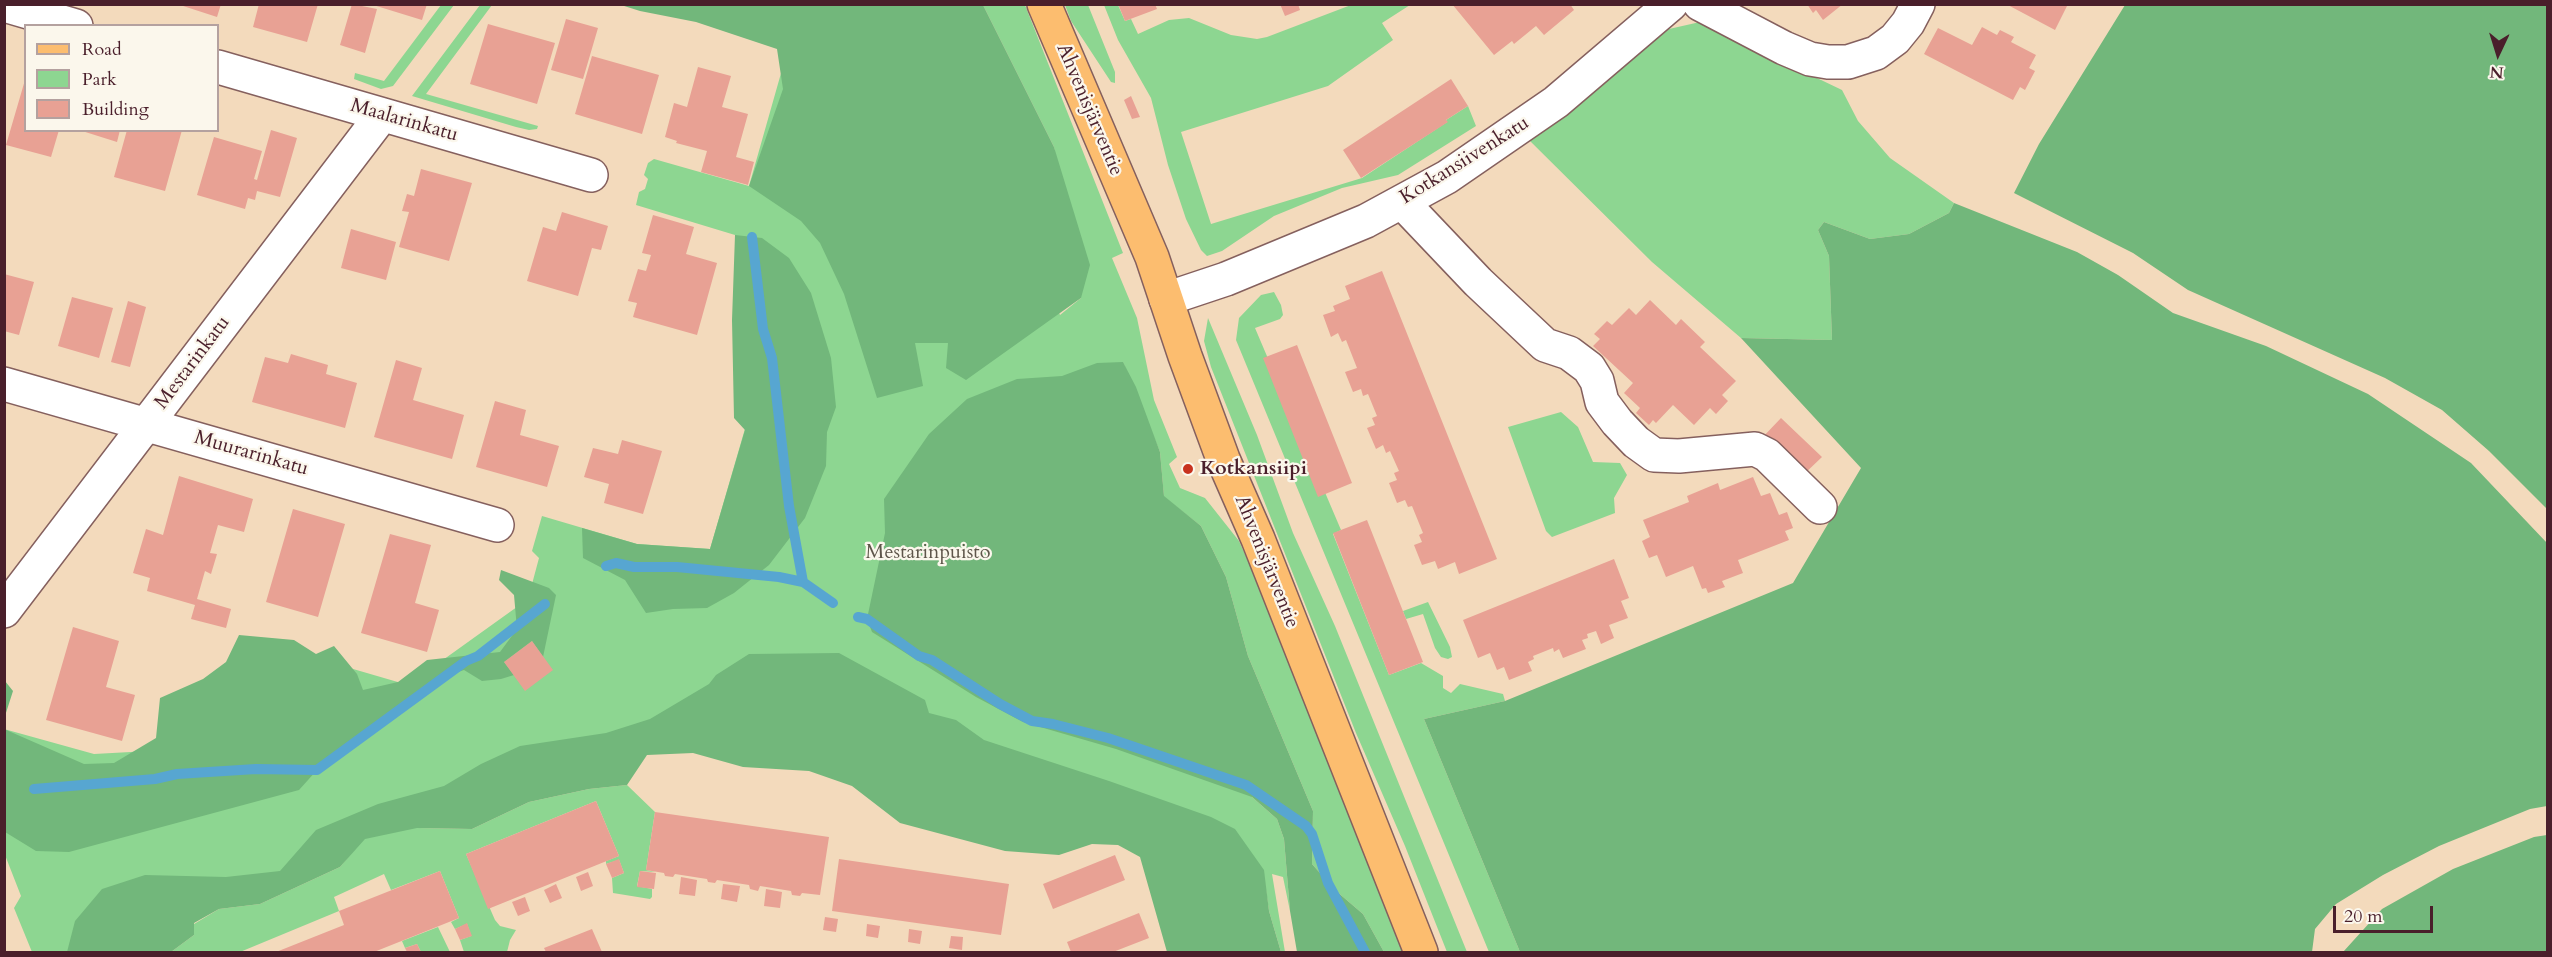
<!DOCTYPE html>
<html>
<head>
<meta charset="utf-8">
<style>
  body { margin:0 }
  #map { position:relative; width:2552px; height:957px; overflow:hidden; background:#f3dabc; font-family:Cardo,serif }
  canvas { display:block }
  .frame { position:absolute; inset:0; border:6px solid #4a1f2b; pointer-events:none }
  .legend { position:absolute; left:24px; top:24px; width:195px; height:108px; box-sizing:border-box; background:#fbf7ec; border:2px solid #b4a19f; margin:0; padding:8px 10px; list-style:none; font-size:18px; color:#4a1f2b }
  .legend li { display:flex; align-items:center; gap:12px; height:30px }
  .legend b { width:30px; border:2px solid #b4a19f }
  .north { position:absolute; left:2468px; top:24px; width:60px; height:60px; -webkit-text-stroke:4px #fbf7ec; paint-order:stroke; rotate:184deg; font-size:16px; font-weight:700; line-height:24px; text-align:center; color:#4a1f2b }
  .north::after { content:''; display:block; margin:auto; width:21px; height:27px; background:#4a1f2b; clip-path:polygon(50% 0,100% 100%,50% 72%,0 100%) }
  .scale { position:absolute; left:2333px; top:906px; width:100px; height:27px; box-sizing:border-box; border:3px solid #4a1f2b; border-top:0; padding-left:8px; font-size:18px; line-height:21px; white-space:nowrap; color:#4a1f2b; -webkit-text-stroke:4px #fbf7ec; paint-order:stroke }
</style>
</head>
<body>
<div id="map">
<canvas width="2552" height="957"></canvas>
<div class="frame"></div>
<ul class="legend">
<li><b style="height:8px;background:#fcbd6f"></b>Road</li>
<li><b style="height:16px;background:#8dd691"></b>Park</li>
<li><b style="height:16px;background:#e8a194"></b>Building</li>
</ul>
<div class="north">N</div>
<div class="scale">20 m</div>
</div>
<script>
const ctx = document.querySelector('canvas').getContext('2d');
ctx.lineJoin = 'round';
function fill(path, color) { ctx.fillStyle = color; ctx.fill(path, 'evenodd'); }
const toPath = rows => new Path2D(rows.map(r => 'M' + r).join(''));
function trace(path, color, width, dash) { ctx.strokeStyle = color; ctx.lineWidth = width; ctx.lineCap = dash ? 'butt' : 'round'; ctx.setLineDash(dash || []); ctx.stroke(path); }
function drawText(font, color, halo, rows, align = 'center') {
  ctx.font = font + ' Cardo,serif'; ctx.lineWidth = 4.5; ctx.setLineDash([]); ctx.textBaseline = 'middle'; ctx.strokeStyle = halo; ctx.fillStyle = color; for (const [text, x, y, turn = 0] of rows) {
    ctx.save(); ctx.translate(x, y); ctx.rotate((+turn || 0) * Math.PI / 180); ctx.textAlign = isNaN(turn) ? turn : align; if (halo) ctx.strokeText(text, 0, 0); ctx.fillText(text, 0, 0); ctx.restore();
  }
}
fill(toPath([
  [441,5,454,5,393,86,381,89,354,79,355,73,384,81],
  [480,5,492,5,426,94,538,126,537,129,529,130,516,127,412,96],
  [935,5,1060,315,1081,298,1054,147,983,5,1025,5,1123,253,1112,258,1137,318,1154,400,1177,457,1169,464,1180,488,1205,498,1239,541,1260,587,1404,952,1384,952,1363,914,1335,890,1312,864,1313,811,1248,656,1226,577,1201,526,1164,497,1160,452,1123,362,1252,797,1277,819,1284,839,1290,911,1283,877,1272,874,1285,952,1281,952,1269,911,1263,870,715,709,419,828,472,829,529,802,589,789,627,785,655,812,646,870,656,872,640,871,637,886,652,889,652,897,650,899,613,893,612,878,624,873,619,860,606,864,606,861,619,856,596,801,466,854,495,920,500,926,516,930,510,940,507,952,464,952,460,940,471,936,467,924,455,929,451,922,459,918,440,871,391,890,384,874,334,897,339,911,240,952,171,952,194,935,194,924,219,909,260,904,340,867,350,855,106,952,32,952,14,908,21,896,5,855,4,729,94,754,222,747,336,664,408,685,528,599,539,558,532,551,542,516,637,544,710,549,751,408,735,235,636,205,639,192,645,189,648,179,644,175,648,163,654,159,749,186,791,38],
  [1065,5,1088,5,1115,72,1115,83,1111,82,1071,21],
  [1104,5,1118,5,1125,21,1131,19,1138,34,1169,20,1189,18,1231,35,1257,39,1267,37,1351,5,1410,5,1382,23,1393,40,1328,86,1181,132,1211,224,1362,178,1447,122,1446,120,1468,106,1476,126,1398,175,1342,188,1274,216,1222,251,1207,256,1201,250,1186,219,1168,165,1151,98,1118,40],
  [1700,22,1842,90,1858,121,1890,158,1954,203,1949,213,1909,234,1870,239,1824,222,1818,230,1829,256,1832,340,1741,338,1652,262,1529,140,1669,29],
  [1274,292,1281,305,1283,315,1280,319,1255,328,1341,530,1333,534,1389,675,1421,663,1443,676,1443,688,1451,693,1460,684,1503,694,1505,701,1424,719,1520,952,1489,952,1236,340,1239,318,1261,295],
  [1208,318,1257,435,1293,533,1335,626,1467,952,1447,952,1405,846,1356,733,1211,367,1204,341],
  [1561,412,1578,427,1593,462,1620,463,1627,475,1614,498,1615,513,1552,537,1546,531,1508,427],
  [1428,602,1450,647,1452,657,1448,659,1441,657,1435,648,1423,614,1406,619,1403,611],
  [438,927,450,952,421,952,417,944,405,948,402,941]
]), '#8dd691');
fill(toPath([
  [621,5,983,5,1054,147,1090,265,1081,298,966,380,946,368,948,343,915,343,923,386,877,398,844,294,820,243,801,221,749,186,783,89,777,49,696,22,640,11],
  [2125,5,2547,5,2547,509,2489,451,2442,410,2385,378,2188,290,2133,253,2014,193,2039,144],
  [1954,203,2077,252,2118,275,2173,313,2266,346,2368,394,2471,463,2547,543,2547,806,2530,809,2439,846,2383,875,2336,904,2315,929,2312,952,1520,952,1424,719,1505,701,1793,583,1861,468,1741,338,1832,340,1829,256,1818,230,1824,222,1870,239,1909,234,1949,213],
  [735,235,762,238,789,258,811,293,831,358,836,407,827,432,826,466,805,518,769,565,734,593,707,608,673,609,646,613,625,580,583,558,582,528,637,544,710,549,745,430,734,418,732,320],
  [1123,362,1136,387,1160,452,1164,496,1201,526,1226,577,1248,656,1313,811,1312,864,1335,890,1363,914,1384,952,1297,952,1290,911,1284,839,1277,819,1252,797,1116,749,1023,722,976,697,872,632,867,619,885,533,884,499,929,434,967,399,1017,379,1062,376,1097,363],
  [501,570,549,588,556,595,543,657,532,641,504,662,514,675,501,679,482,681,464,670,452,674,317,770,299,790,69,852,36,851,5,832,4,729,84,764,114,763,156,738,160,698,203,679,226,662,239,635,294,640,316,654,334,646,357,674,363,690,398,682,427,660,500,652,517,629,514,595,499,580],
  [839,653,925,700,929,713,956,720,984,740,1109,781,1211,817,1235,829,1264,870,1269,911,1281,952,1167,952,1140,857,1118,845,1092,844,1059,855,1005,851,900,823,852,786,809,771,743,767,693,753,647,755,627,785,589,789,529,802,472,829,417,828,365,839,340,867,260,904,219,909,194,923,194,935,171,952,67,952,75,921,102,889,145,875,226,877,280,871,316,830,378,804,444,786,481,764,520,746,606,733,650,719,709,684,716,675,749,654],
  [5,681,13,691,5,716],
  [2547,835,2547,952,2343,952,2382,909,2453,869,2534,837]
]), '#72b77b');
trace(toPath([
  [752,237,763,329,772,358,789,506,803,582,833,603],
  [606,566,616,563,634,567,677,567,779,577,803,582],
  [858,617,867,619,919,656,932,660,1000,704,1032,721,1053,724,1108,738,1246,785,1306,826,1312,834,1328,883,1365,952],
  [34,789,155,779,177,774,256,769,317,770,466,661,478,656,545,604]
]), '#57a6d1', 10);
fill(toPath([
  [177,4,221,4,217,17],
  [259,4,318,4,307,42,253,27],
  [352,4,377,9,365,53,340,45],
  [370,4,427,4,422,20],
  [1118,4,1155,4,1157,9,1125,21],
  [1280,4,1298,4,1300,10,1285,16],
  [1452,4,1570,4,1574,10,1544,35,1536,26,1514,44,1512,41,1494,55],
  [1807,4,1843,4,1823,20,1816,10,1813,13],
  [2006,4,2068,4,2055,30],
  [566,19,598,28,583,79,551,70],
  [488,24,555,43,537,104,470,84],
  [1982,27,1997,35,2000,30,2014,37,2011,42,2036,55,2029,68,2035,71,2025,90,2020,87,2013,100,1924,54,1938,28,1972,45],
  [592,56,659,75,642,134,575,114],
  [698,67,731,76,722,107,748,114,736,157,754,162,748,185,701,172,707,151,676,143,677,141,665,137,674,103,687,107],
  [1451,79,1468,106,1446,120,1448,122,1361,178,1343,150],
  [25,80,26,130,59,130,51,157,6,145],
  [1131,96,1140,117,1132,119,1124,100],
  [79,130,120,130,117,142],
  [127,130,182,130,165,191,114,177],
  [271,130,297,138,280,197,257,191,255,200,248,198,245,209,197,195,214,137,262,151,254,179,257,180],
  [421,169,472,183,449,261,399,247,409,212,402,211,407,194,414,196],
  [562,212,608,226,601,250,592,248,578,296,527,281,543,227,556,231],
  [653,215,694,227,686,254,717,263,697,335,633,317,637,303,628,301,638,269,646,271,651,255,642,253],
  [351,229,396,242,386,280,341,268],
  [1382,271,1497,559,1459,574,1455,562,1438,569,1435,561,1422,565,1414,545,1422,542,1419,535,1423,533,1412,506,1408,507,1405,500,1397,503,1389,483,1397,480,1394,473,1399,471,1390,451,1386,453,1383,445,1376,449,1367,428,1375,425,1372,418,1377,416,1368,394,1363,396,1361,389,1353,392,1345,372,1357,368,1346,340,1342,342,1338,333,1331,337,1323,315,1335,311,1333,306,1350,299,1345,286],
  [4,274,34,282,19,335,4,331],
  [72,297,113,308,99,358,58,346],
  [1650,300,1676,325,1681,319,1705,342,1700,347,1736,381,1722,395,1728,401,1716,414,1710,408,1694,425,1673,405,1656,423,1653,420,1649,425,1636,413,1640,408,1624,393,1633,383,1593,346,1600,339,1594,334,1607,321,1612,325,1629,308,1636,315],
  [128,301,146,307,130,367,111,362],
  [1297,345,1352,483,1318,497,1263,358],
  [291,354,328,365,326,374,357,383,345,428,252,402,265,357,288,363],
  [396,360,422,368,413,400,464,415,452,459,374,437],
  [495,401,526,410,520,435,559,446,547,487,476,467],
  [1781,418,1822,457,1801,477,1761,439],
  [622,440,662,451,643,514,604,503,609,484,584,477,593,448,618,454],
  [179,476,253,499,244,532,218,525,210,553,217,554,211,574,205,571,197,599,231,609,226,628,191,619,195,605,147,591,150,578,133,573,146,529,163,535],
  [1753,477,1761,496,1770,493,1779,515,1787,512,1793,528,1785,531,1789,540,1738,560,1743,573,1722,581,1725,587,1708,593,1706,588,1702,589,1693,566,1666,577,1657,555,1649,558,1642,541,1650,537,1643,520,1689,502,1687,496,1718,483,1720,490],
  [293,509,345,524,318,617,266,602],
  [1367,520,1423,662,1389,675,1333,533],
  [390,534,431,545,415,603,439,610,427,652,361,633],
  [1614,559,1629,598,1621,601,1628,618,1609,625,1614,638,1601,644,1596,631,1587,634,1588,638,1582,640,1586,649,1563,658,1559,649,1554,652,1553,648,1533,656,1534,659,1528,662,1532,671,1509,680,1504,667,1497,670,1490,653,1478,658,1463,620],
  [73,627,119,641,106,687,135,695,122,741,46,720],
  [532,641,553,670,525,691,504,662],
  [596,801,619,856,488,909,466,854],
  [655,812,829,837,820,895,802,893,800,896,792,895,791,891,760,886,758,891,750,889,749,885,717,880,715,883,708,882,707,879,675,874,673,877,665,876,664,873,646,870],
  [1115,855,1125,880,1053,909,1043,884],
  [619,859,624,873,612,878,606,864],
  [839,859,1009,884,1001,935,832,911],
  [440,871,459,918,374,952,276,952,344,925,339,911],
  [640,871,656,873,654,889,637,887],
  [588,872,593,886,581,891,576,877],
  [681,877,697,880,695,896,679,894],
  [556,884,562,898,550,903,544,890],
  [723,884,740,886,737,902,721,899],
  [766,889,782,892,780,908,764,906],
  [525,897,530,911,518,916,512,902],
  [1139,913,1149,938,1113,952,1071,952,1067,942],
  [825,917,838,919,836,932,823,930],
  [467,923,472,936,460,940,455,929],
  [867,924,880,926,878,938,866,936],
  [592,929,602,952,546,952,544,948],
  [909,929,922,931,920,944,908,942],
  [951,936,963,937,962,950,949,948],
  [417,944,421,952,407,952,405,948]
]), '#e8a194');
const minor = toPath([
  [1700,4,1784,48,1810,59,1828,62,1848,62,1876,53,1895,39,1908,23,1918,4],
  [4,5,76,26],
  [218,67,591,175],
  [1402,202,1478,282,1545,345,1569,353,1589,368,1597,381,1602,402,1617,422,1636,442,1654,455,1679,456,1755,449,1767,455,1820,507],
  [1166,299,1226,279,1366,221,1447,177,1556,102,1671,4],
  [4,384,497,525],
  [4,611,382,115]
]);
const major = toPath([
  [1044,4,1152,257,1185,356,1223,459,1258,539,1421,952]
]);
trace(minor, '#85605e', 36);
trace(major, '#85605e', 36);
trace(minor, '#fff', 33);
trace(major, '#fcbd6f', 33);
for (const [x, y, r, color] of [
  [1188,469,6,"#c8321e"]
]) { const dot = new Path2D(); dot.arc(x, y, r, 0, 2 * Math.PI); ctx.fillStyle = color; ctx.fill(dot); trace(dot, '#fbf7ec', 2); }
drawText('20px', '#4a1f2b', '#fbf7ec', [
  ["Ahvenisjärventie",1089,110,67],
  ["Maalarinkatu",404,121,16],
  ["Kotkansiivenkatu",1465,161,-32],
  ["Mestarinkatu",193,363,-53],
  ["Muurarinkatu",251,454,16],
  ["Ahvenisjärventie",1266,562,68]
]);
drawText('bold 20px', '#4a1f2b', '#fbf7ec', [
  ["Kotkansiipi",1200,469]
], 'left');
drawText('20px', '#5e564a', '#fbf7ec', [
  ["Mestarinpuisto",928,553]
]);
</script>
</body>
</html>
